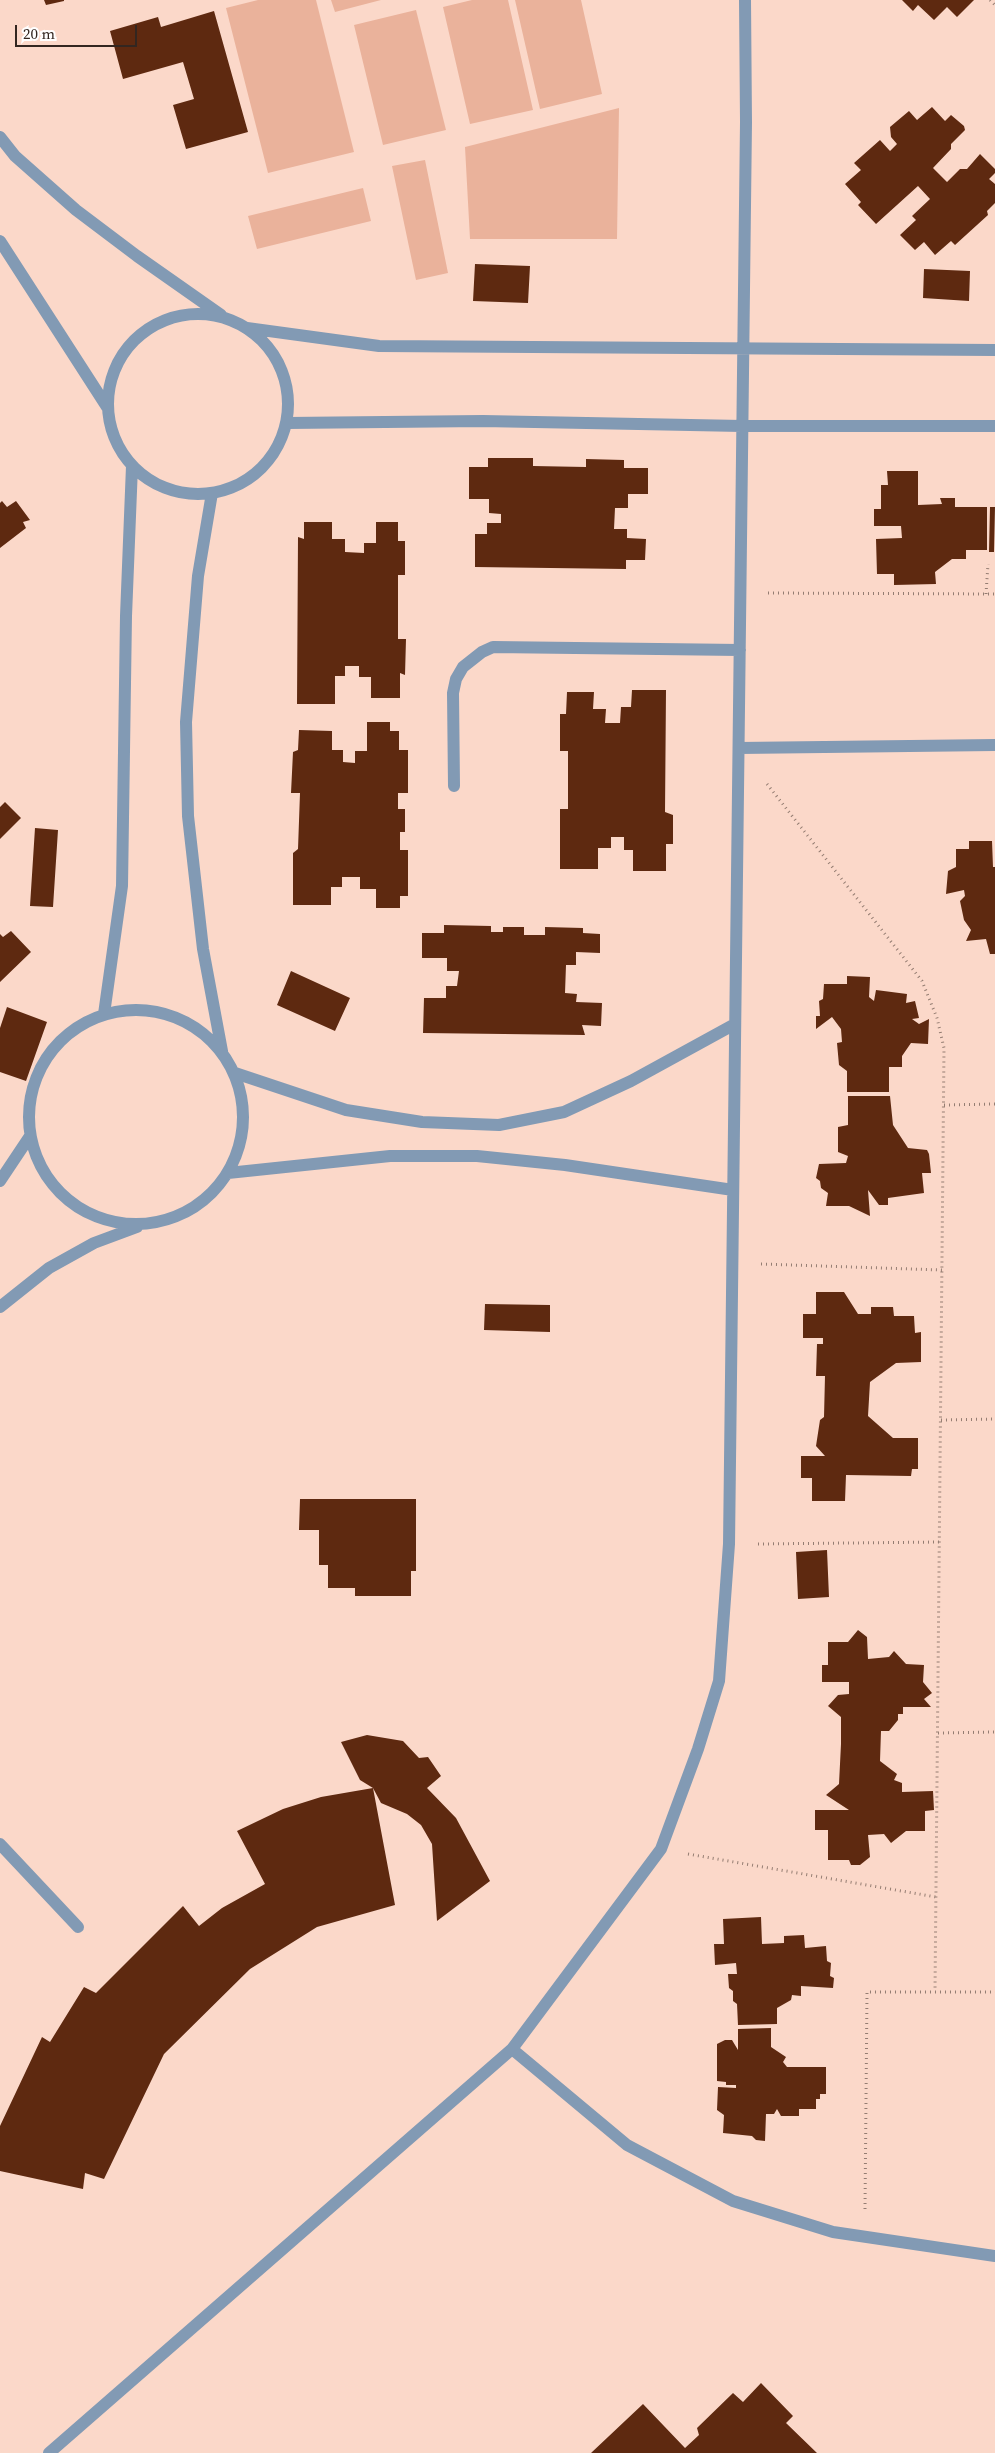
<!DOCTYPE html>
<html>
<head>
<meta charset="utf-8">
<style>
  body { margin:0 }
  #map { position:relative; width:995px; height:2453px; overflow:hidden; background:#fbd8c9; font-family:"Source Serif 4",serif }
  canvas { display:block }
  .scale { position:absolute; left:15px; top:25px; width:122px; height:22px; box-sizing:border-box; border:2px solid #332620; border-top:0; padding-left:6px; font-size:15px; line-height:18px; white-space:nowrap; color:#332620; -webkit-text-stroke:4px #fff; paint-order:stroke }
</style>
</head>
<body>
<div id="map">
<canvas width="995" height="2453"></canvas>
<div class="scale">20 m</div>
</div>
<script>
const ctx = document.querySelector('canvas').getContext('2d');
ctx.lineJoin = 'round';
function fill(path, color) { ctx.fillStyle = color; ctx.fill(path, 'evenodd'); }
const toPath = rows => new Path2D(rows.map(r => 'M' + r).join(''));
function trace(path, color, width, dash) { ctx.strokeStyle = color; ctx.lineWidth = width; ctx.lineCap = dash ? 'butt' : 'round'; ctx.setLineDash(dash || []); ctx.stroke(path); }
fill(toPath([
  [258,0,316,0,354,152,268,173,226,8],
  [331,0,381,0,335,12],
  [472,0,508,0,533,110,470,124,443,7],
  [515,0,581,0,602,94,540,109],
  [416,10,446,130,383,145,354,25],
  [619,108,617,239,470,239,465,147],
  [425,160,448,273,416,280,392,166],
  [363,188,371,221,257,249,248,216]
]), '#eab29b');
fill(toPath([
  [44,0,64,0,64,1,46,5],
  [902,0,974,0,957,17,947,7,934,20,918,5,913,11],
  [214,11,248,132,186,149,173,105,194,99,183,62,123,79,110,31,158,17,161,27],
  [932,107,945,121,951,115,964,126,965,130,951,144,951,149,933,168,947,182,960,169,967,169,980,154,995,169,995,173,989,179,995,184,995,203,987,211,988,215,955,245,951,241,935,255,924,242,915,250,900,235,916,220,912,216,930,199,918,186,876,224,858,205,861,202,845,184,861,170,854,163,880,140,890,151,897,144,891,137,890,127,909,111,917,120],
  [475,264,530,266,528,303,473,301],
  [924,269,970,271,969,301,923,298],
  [488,458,533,458,533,466,586,467,586,459,624,460,624,468,648,468,648,494,628,494,628,508,615,508,614,529,627,529,627,538,646,539,645,560,626,560,626,569,475,567,475,534,487,534,487,523,501,523,501,514,489,513,489,499,469,499,469,467,488,467],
  [887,471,918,471,918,505,942,504,940,498,955,498,955,507,987,507,987,550,966,550,966,559,952,559,935,572,936,584,894,585,894,574,877,574,876,539,902,538,901,526,874,526,874,509,881,509,881,485,888,485],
  [2,501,7,507,16,501,30,520,23,522,26,528,0,548,0,503],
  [990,507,995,507,994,552,989,552],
  [304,522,332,522,332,539,345,539,345,552,364,553,364,543,376,543,376,522,398,522,398,541,405,541,405,575,398,575,398,639,406,639,405,675,400,673,400,698,371,698,371,677,359,677,359,666,345,666,345,676,335,676,335,704,297,704,298,537,304,539],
  [632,690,666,690,665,812,673,815,673,844,666,844,666,871,633,871,633,850,624,850,624,837,611,837,611,848,598,848,598,869,560,869,560,809,568,809,568,751,560,751,560,714,566,714,567,692,594,692,593,709,606,709,605,723,620,723,621,707,631,707],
  [367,722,390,722,390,731,399,731,399,750,408,750,408,793,398,793,398,809,405,809,405,832,400,832,400,850,408,850,408,896,400,896,400,908,376,908,376,889,360,889,360,877,342,877,342,887,331,887,331,905,293,905,293,853,298,849,300,793,291,793,293,752,298,750,299,730,332,731,332,750,343,750,343,762,355,763,355,751,367,751],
  [5,802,21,818,0,839,0,807],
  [35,828,58,830,53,907,30,906],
  [969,841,992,841,993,867,995,867,995,954,990,954,986,939,966,941,971,930,964,920,960,901,965,896,964,890,946,894,948,871,956,867,956,849,969,849],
  [444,925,491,926,491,932,503,932,503,927,524,927,524,935,545,935,545,927,583,928,583,933,600,934,600,953,576,952,576,965,566,965,565,993,577,994,576,1002,602,1003,601,1026,582,1025,585,1035,423,1033,424,998,446,998,446,986,457,986,459,971,447,971,447,958,422,958,422,933,444,933],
  [11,931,31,952,0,982,0,934,3,937],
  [291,971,350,998,335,1031,277,1005],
  [847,976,870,977,869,997,874,1001,876,990,907,994,906,1003,915,1001,919,1018,912,1019,919,1024,929,1019,928,1044,911,1043,902,1056,902,1067,889,1067,889,1092,847,1092,847,1071,839,1065,837,1043,842,1042,841,1029,832,1017,816,1029,816,1016,820,1016,819,1001,823,999,824,984,847,984],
  [7,1007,47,1022,26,1081,0,1072,0,1028],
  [848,1096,890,1096,893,1125,908,1148,927,1150,929,1154,931,1173,922,1173,924,1193,888,1198,888,1205,879,1205,868,1190,870,1216,849,1206,826,1206,828,1193,821,1188,820,1181,816,1178,819,1164,846,1163,848,1156,838,1152,838,1127,848,1125],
  [816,1292,844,1292,858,1314,871,1314,871,1307,893,1307,894,1316,914,1316,915,1333,921,1332,921,1362,896,1363,870,1382,868,1416,893,1438,918,1438,918,1469,912,1469,911,1476,846,1475,845,1501,812,1501,812,1478,801,1478,801,1456,825,1456,816,1446,820,1420,824,1417,825,1376,816,1376,817,1344,823,1344,823,1338,803,1338,803,1314,816,1314],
  [485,1304,550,1305,550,1332,484,1330],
  [300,1499,416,1499,416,1571,411,1571,411,1596,355,1596,355,1588,328,1588,328,1565,319,1565,319,1530,299,1530],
  [827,1550,829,1597,798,1599,796,1552],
  [858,1630,867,1637,868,1659,889,1657,894,1651,906,1664,924,1665,923,1682,932,1693,924,1699,931,1707,903,1707,903,1714,898,1714,898,1720,889,1731,881,1731,880,1761,897,1774,894,1780,902,1783,902,1792,933,1791,934,1810,925,1811,925,1831,906,1831,891,1843,884,1834,868,1835,870,1857,860,1865,851,1865,849,1860,828,1860,828,1830,815,1830,815,1810,849,1810,826,1795,839,1784,841,1744,841,1717,828,1706,838,1695,849,1694,849,1682,822,1682,822,1665,828,1665,828,1642,848,1642],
  [367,1735,403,1741,419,1758,428,1757,441,1776,427,1788,456,1818,490,1881,437,1921,432,1844,421,1825,407,1814,381,1803,373,1788,395,1905,317,1927,250,1969,164,2054,104,2179,85,2173,83,2189,0,2171,0,2126,42,2037,50,2042,84,1987,96,1993,183,1906,199,1926,222,1908,265,1884,237,1831,283,1809,321,1797,373,1788,360,1780,341,1742],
  [761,1917,762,1944,784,1943,784,1936,804,1935,805,1948,826,1946,827,1961,831,1963,830,1976,834,1978,833,1988,801,1986,801,1996,792,1995,791,2000,777,2008,777,2024,738,2025,737,2004,733,2001,733,1991,729,1988,728,1974,737,1974,736,1963,715,1965,714,1944,724,1944,723,1919],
  [771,2028,771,2047,786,2057,783,2062,787,2067,826,2067,826,2094,820,2094,820,2099,816,2099,816,2109,799,2109,799,2116,781,2116,777,2109,774,2114,766,2114,765,2141,756,2140,752,2136,723,2133,724,2115,717,2110,718,2087,736,2088,736,2085,726,2085,726,2082,717,2081,717,2044,725,2040,732,2040,738,2050,738,2029],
  [761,2383,793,2416,786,2423,817,2453,591,2453,643,2404,685,2448,699,2435,697,2428,733,2393,743,2402]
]), '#5e2910');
trace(toPath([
  [990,0,995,5],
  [768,593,995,594],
  [986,594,988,564],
  [767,784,922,981,937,1018,944,1048,935,1991],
  [944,1105,995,1104],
  [761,1264,942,1270],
  [941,1420,995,1419],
  [758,1544,940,1542],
  [938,1733,995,1732],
  [688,1854,936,1897],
  [865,2209,867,1992,995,1992]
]), '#947d72', 3, [1, 4]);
trace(toPath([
  [0,137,15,156,76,210,137,256,221,315],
  [0,241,107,407],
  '108 404a90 90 0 1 1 180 0a90 90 0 1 1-180 0Z',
  [247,328,379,346,995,350],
  [287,423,483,421,742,426,995,426],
  [212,493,198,576,186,722,188,816,203,949,222,1051],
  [739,748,995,745],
  [454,786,453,693,456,679,463,667,482,652,493,647,740,650],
  '29 1117a107 107 0 1 1 214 0a107 107 0 1 1-214 0Z',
  [104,1014,122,886,126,616,132,466],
  [235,1073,346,1110,422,1122,499,1125,564,1112,631,1081,735,1024],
  [228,1173,390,1156,477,1156,565,1165,733,1190],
  [0,1181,30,1136],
  [0,1307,49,1268,94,1243,137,1227],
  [0,1844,78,1927],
  [512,2049,627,2145,733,2201,833,2232,995,2256],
  [49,2453,512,2049,661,1849,698,1749,719,1681,729,1544,746,122,745,0]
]), '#829ab4', 12);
</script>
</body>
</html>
